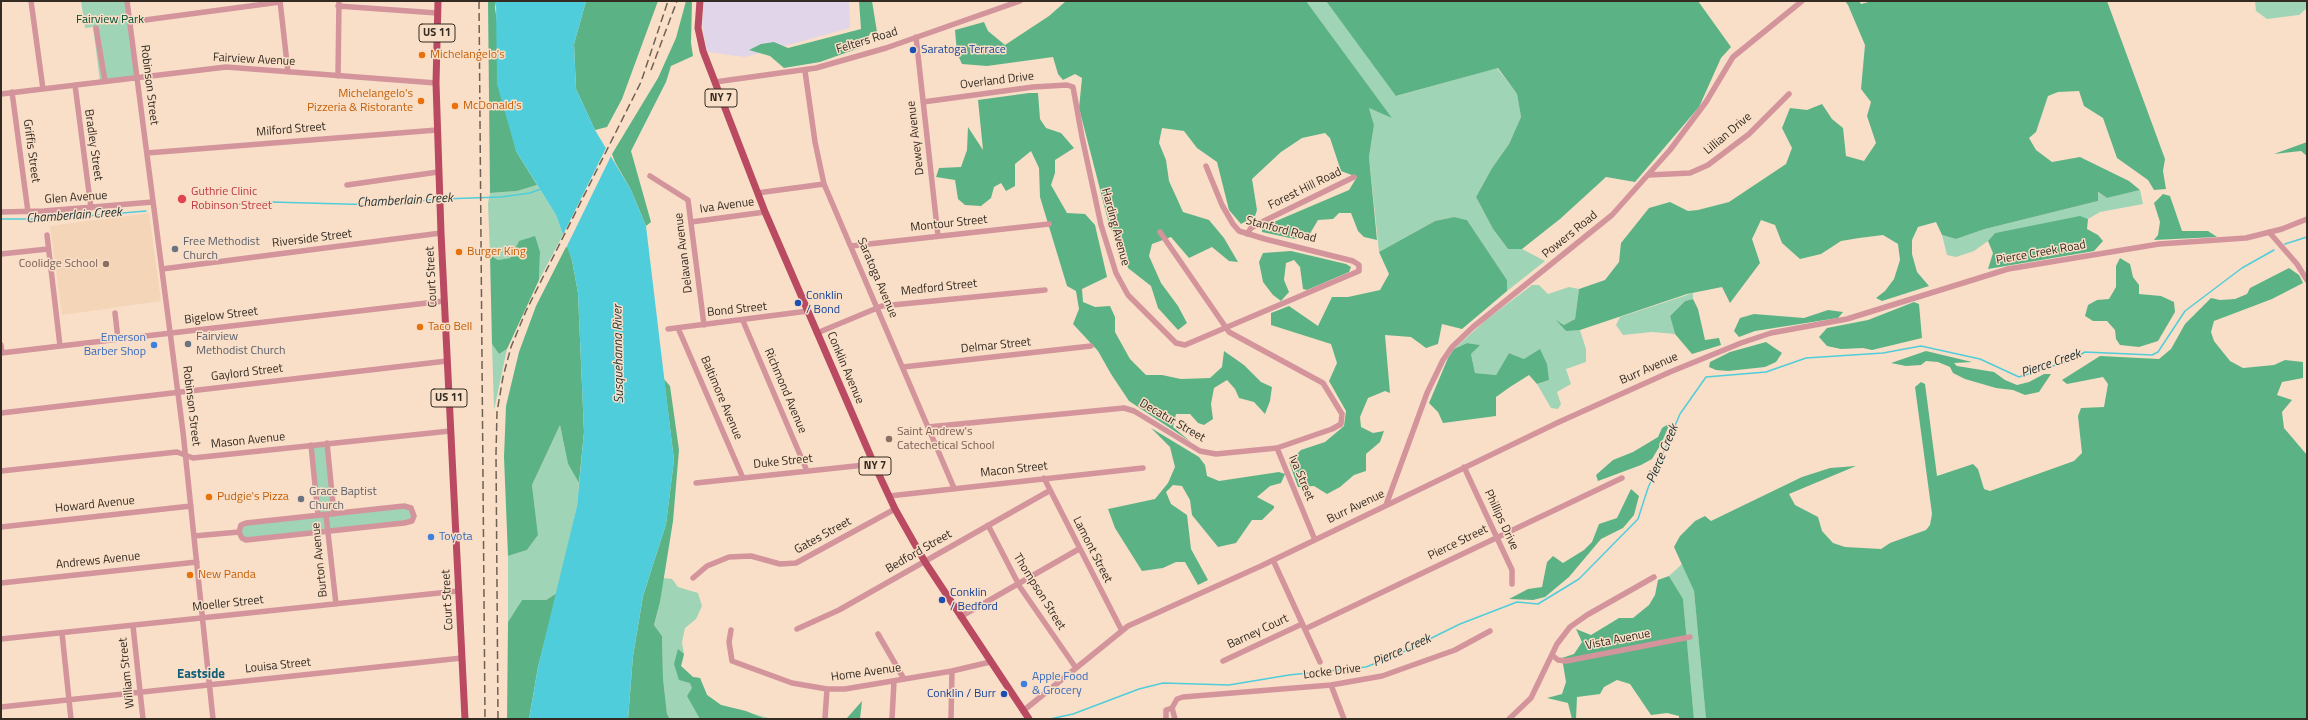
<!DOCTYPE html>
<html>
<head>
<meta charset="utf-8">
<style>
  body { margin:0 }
  #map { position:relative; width:2308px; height:720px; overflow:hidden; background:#f9dfc8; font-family:"Titillium Web",sans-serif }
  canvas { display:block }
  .frame { position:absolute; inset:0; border:2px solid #342b22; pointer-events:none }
</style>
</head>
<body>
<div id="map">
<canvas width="2308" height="720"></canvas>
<div class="frame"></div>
</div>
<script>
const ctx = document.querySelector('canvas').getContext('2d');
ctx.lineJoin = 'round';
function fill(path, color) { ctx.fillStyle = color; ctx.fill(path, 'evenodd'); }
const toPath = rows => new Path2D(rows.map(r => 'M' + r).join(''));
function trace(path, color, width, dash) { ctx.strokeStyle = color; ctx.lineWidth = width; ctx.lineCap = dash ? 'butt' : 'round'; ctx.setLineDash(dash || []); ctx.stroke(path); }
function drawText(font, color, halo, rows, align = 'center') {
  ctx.font = font + ' "Titillium Web",sans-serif'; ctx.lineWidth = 3; ctx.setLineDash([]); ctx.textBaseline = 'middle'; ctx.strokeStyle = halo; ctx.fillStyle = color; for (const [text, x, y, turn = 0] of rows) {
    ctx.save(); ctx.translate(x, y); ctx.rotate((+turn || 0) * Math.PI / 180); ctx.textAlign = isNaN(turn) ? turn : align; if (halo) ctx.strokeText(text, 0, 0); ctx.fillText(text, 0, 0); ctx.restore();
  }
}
fill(toPath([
  [704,1,849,1,850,28,745,57,707,52,702,24]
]), '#e1d5e9');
fill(toPath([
  [149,213,161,301,62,315,50,226]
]), '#f5d5b8');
fill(toPath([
  [81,1,127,1,137,77,100,81,93,27,85,28],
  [1306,1,1326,1,1397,96,1497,68,1517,94,1521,117,1509,144,1492,168,1476,197,1493,229,1508,249,1522,249,1545,261,1507,291,1507,280,1467,220,1454,217,1435,221,1379,252,1369,157,1374,125,1369,108,1391,117],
  [2255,1,2307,1,2307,8,2299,15,2267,19,2256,11],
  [537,185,556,215,563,235,539,280,540,252,519,241,510,258,498,260,490,255,488,203,490,193,517,191],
  [2140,190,2143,204,2100,212,2088,219,2080,217,1995,233,1988,241,1974,251,1956,257,1947,255,1942,235,1956,239,1985,229,2098,201,2097,192,2107,198],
  [1532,285,1539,285,1548,294,1569,287,1579,289,1575,319,1564,325,1558,321,1566,330,1580,330,1586,349,1586,362,1566,369,1571,384,1557,392,1561,404,1558,409,1551,408,1537,384,1549,380,1524,359,1509,353,1496,375,1475,373,1471,354,1479,345,1467,343,1454,349,1486,320],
  [1693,293,1693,299,1685,301,1670,316,1675,334,1652,332,1623,335,1616,325,1620,317],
  [492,344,499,354,507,349,494,410],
  [560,425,568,464,579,483,577,506,557,593,546,600,522,600,508,622,508,556,527,550,538,535,532,485],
  [327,443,334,513,404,506,413,511,411,521,242,538,241,525,318,515,311,445],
  [1682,564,1694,591,1706,719,1694,719,1683,600,1669,576],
  [663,578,672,579,678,587,698,593,702,606,696,619,685,628,682,642,684,654,681,666,693,677,700,678,707,695,721,705,772,719,670,719,667,714,663,678,662,636,654,625,660,602]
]), '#a0d4b6');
fill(toPath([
  [488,1,496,1,495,8,516,151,537,185,517,191,490,193],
  [586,1,658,1,622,99,607,127,595,130,576,89,574,44],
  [686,1,692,1,691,43,693,56,671,66,666,82,631,151,651,222,646,226,631,190,615,162,612,154,658,78,676,38],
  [859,1,872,1,877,32,871,32,862,47,820,62,784,68,770,56,749,50,761,44,774,42,788,48,861,29],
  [1066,1,1306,1,1392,118,1369,108,1374,125,1369,157,1377,240,1364,237,1358,231,1351,213,1339,213,1333,219,1318,220,1308,237,1295,239,1262,232,1262,227,1349,190,1357,177,1341,171,1330,138,1325,133,1302,138,1281,152,1252,179,1257,210,1255,216,1241,224,1229,210,1217,162,1197,148,1184,131,1162,128,1159,143,1166,160,1169,181,1183,212,1209,220,1224,238,1238,262,1229,261,1212,247,1189,258,1171,237,1152,244,1149,256,1161,283,1178,306,1187,323,1178,330,1158,308,1151,286,1128,268,1123,247,1110,228,1079,108,1082,78,1075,74,1063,80,1058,74,1053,57,987,66,962,64,957,53,955,30,984,22,988,31,1005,45,1049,16],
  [1326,1,1698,1,1731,47,1721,58,1699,107,1635,182,1606,177,1560,219,1522,249,1508,249,1493,229,1476,197,1492,168,1509,144,1521,117,1517,94,1498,68,1396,96],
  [1845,1,1859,1,1861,4,1872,1,2107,1,2165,159,2163,171,2166,189,2154,190,2148,180,2117,158,2103,118,2084,106,2079,91,2058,92,2048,96,2036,132,2029,138,2036,150,2052,162,2080,157,2129,181,2140,190,2107,198,2098,192,2098,201,1985,229,1956,239,1942,235,1936,222,1918,227,1912,240,1912,254,1917,272,1929,286,1882,301,1876,298,1885,291,1894,279,1900,260,1898,244,1883,235,1859,238,1841,241,1821,254,1800,259,1782,243,1775,225,1761,220,1752,239,1760,263,1730,303,1722,287,1687,294,1580,330,1566,331,1556,320,1564,325,1575,319,1579,289,1605,280,1619,262,1621,243,1649,208,1670,202,1688,211,1698,210,1729,202,1786,164,1792,148,1782,128,1790,108,1807,110,1822,104,1832,119,1843,128,1846,156,1864,161,1876,143,1867,116,1871,102,1861,89,1865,45,1848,5],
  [1029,93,1038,93,1040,119,1046,128,1061,133,1074,148,1055,160,1055,173,1051,185,1067,213,1085,214,1095,225,1107,277,1082,289,1083,302,1095,307,1110,306,1115,317,1115,332,1130,359,1146,375,1162,375,1181,379,1210,378,1222,367,1224,351,1244,365,1261,382,1272,387,1270,401,1265,414,1254,402,1239,398,1235,389,1227,380,1214,388,1211,404,1213,419,1204,425,1198,423,1190,414,1176,414,1173,427,1191,442,1129,401,1111,374,1098,351,1073,324,1079,309,1076,291,1067,286,1040,197,1039,168,1031,151,1015,164,1015,186,1006,191,1001,183,994,187,991,198,981,206,965,205,958,199,955,180,936,177,939,168,961,167,967,150,968,127,983,150,978,100],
  [2307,142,2307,156,2301,151,2274,154],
  [2163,194,2170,196,2182,231,2208,231,2217,237,2154,240,2158,235,2160,222,2154,203],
  [2080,216,2088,219,2087,229,2098,235,2103,241,2094,251,1988,269,1993,253,1988,241,1995,233],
  [1454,217,1467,220,1507,280,1507,291,1462,329,1442,324,1438,344,1426,348,1411,337,1385,335,1390,393,1385,391,1368,398,1360,417,1361,427,1373,433,1384,431,1380,442,1366,454,1366,471,1354,475,1340,487,1327,494,1314,486,1298,487,1289,462,1301,450,1325,442,1344,426,1346,411,1329,381,1337,363,1331,344,1271,325,1271,313,1289,306,1318,326,1332,297,1348,297,1380,290,1389,274,1379,252,1435,221],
  [535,236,540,252,539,280,507,349,499,354,492,344,490,255,498,260,510,258,519,241],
  [567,245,572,260,578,293,584,432,579,483,568,464,560,425,532,485,538,535,527,550,508,556,504,457,506,406,519,352,536,306],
  [1291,251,1346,264,1351,267,1349,272,1307,290,1303,289,1300,267,1294,260,1286,263,1284,280,1289,292,1281,301,1273,295,1263,282,1259,262,1263,253],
  [2120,258,2130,264,2133,277,2139,285,2139,294,2161,296,2174,302,2175,312,2158,341,2139,347,2120,345,2116,339,2115,330,2107,321,2093,321,2085,316,2088,305,2097,300,2109,299,2116,287,2116,266],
  [2289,268,2299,275,2303,283,2272,299,2214,321,2211,332,2214,341,2230,361,2243,368,2274,365,2285,360,2303,362,2303,378,2282,382,2277,395,2292,400,2282,412,2284,428,2307,455,2307,719,1706,719,1694,591,1674,547,1680,536,1695,521,1705,516,1711,521,1802,477,1830,468,1856,466,1789,494,1795,505,1818,517,1822,531,1833,543,1845,547,1881,549,1890,543,1926,530,1930,525,1932,514,1915,387,1921,382,1925,384,1937,476,1973,464,1978,469,1984,489,1990,491,2074,461,2082,453,2078,416,2081,408,2104,407,2108,384,2103,377,2067,384,2062,380,2100,356,2159,359,2171,349,2185,324,2211,298,2220,300,2235,299,2247,294,2250,288],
  [1693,299,1698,309,1705,340,1719,338,1721,345,1692,354,1675,334,1670,316,1685,301],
  [1914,302,1919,304,1922,338,1872,350,1863,348,1841,349,1827,346,1819,337,1827,328,1868,320],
  [1828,310,1843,312,1838,318,1755,331,1739,337,1734,331,1740,318,1754,314,1804,318],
  [1766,342,1782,353,1776,362,1765,367,1728,371,1716,370,1709,367,1710,362,1730,352],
  [1467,343,1480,345,1471,354,1475,373,1496,375,1509,353,1524,359,1540,349,1547,364,1549,380,1537,384,1529,375,1510,387,1496,397,1496,416,1443,423,1438,412,1429,403,1448,358,1454,349],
  [1926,351,1972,362,1954,363,1957,366,1994,372,2005,380,2017,385,2029,382,2044,374,2051,374,2039,392,2025,395,2013,390,1996,388,1965,379,1953,373,1950,367,1938,362,1926,361,1921,365,1906,366,1891,363],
  [664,379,670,386,679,450,673,521,660,602,654,625,662,636,663,678,667,714,670,719,628,719,633,656,643,596,666,524,674,460],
  [1670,423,1661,444,1652,459,1641,465,1598,481,1596,475,1613,460,1633,452,1658,437,1662,428],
  [1151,428,1199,457,1205,465,1207,476,1219,481,1279,472,1285,474,1281,483,1270,486,1257,497,1274,506,1274,508,1262,520,1252,520,1236,543,1218,547,1192,515,1190,500,1182,486,1173,485,1166,492,1171,504,1187,515,1191,549,1208,580,1198,585,1185,562,1176,562,1163,568,1142,571,1115,528,1108,509,1155,499,1168,483,1175,467,1170,447],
  [1631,489,1639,496,1634,515,1623,528,1601,539,1569,577,1545,597,1533,600,1509,599,1528,589,1542,587,1547,562,1553,556,1563,563,1584,550,1592,542,1599,524,1617,518],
  [1669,576,1683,599,1694,719,1679,719,1679,716,1667,713,1651,715,1630,684,1617,680,1604,687,1600,694,1577,697,1576,719,1572,719,1568,703,1547,698,1562,694,1566,682,1562,658,1574,654,1582,642,1576,629,1591,635,1619,618,1633,618,1649,605,1655,595,1658,580],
  [557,593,538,667,529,719,507,719,508,622,522,600,546,600],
  [678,649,684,654,681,666,693,677,700,678,707,695,721,705,746,711,765,719,700,719,687,696,692,688,690,683,679,680,674,664],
  [862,701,860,719,846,719,847,718]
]), '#5bb385');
fill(toPath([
  [496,1,586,1,574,44,576,89,595,130,631,190,646,226,674,460,666,524,643,596,633,656,628,719,529,719,538,667,577,506,584,432,578,293,572,260,556,215,516,151,497,84]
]), '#50cdda');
fill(toPath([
  [607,146,612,154,566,248,562,237]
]), '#f9dfc8');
trace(toPath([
  [442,199,501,197,530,193,541,189],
  [200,207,271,202,381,205,438,199],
  [1,219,50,219,146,211],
  [2285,244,2307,237],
  [1050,719,1073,714,1139,689,1163,683,1229,685,1289,675,1366,667,1399,654,1460,624,1517,602,1538,604,1579,579,1638,519,1648,488,1680,414,1706,377,1766,372,1806,358,1883,353,1921,346,1980,359,2019,377,2071,360,2085,352,2152,355,2158,352,2185,311,2242,268,2274,250]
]), '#50cdda', 1.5);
trace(toPath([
  [31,1,43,89],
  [127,1,183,432,213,719],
  [280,1,288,72],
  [338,6,437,13],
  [130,22,280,2],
  [96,28,105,81],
  [916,37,938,236],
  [805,71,815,142,824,184,954,488],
  [338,76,339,1],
  [715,82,816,68,886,48,1020,1],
  [75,85,91,208],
  [12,92,28,212],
  [1,94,226,67,436,83],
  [923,102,1033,87,1067,85,1073,87,1082,137,1101,225,1116,273,1128,295,1176,343,1185,345,1359,271,1359,265,1353,261,1265,239,1239,231,1233,224,1222,205,1206,166],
  [147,153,437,130],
  [1649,175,1690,173,1708,165,1749,134,1789,94],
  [650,176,688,200,704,325],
  [347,185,438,172],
  [757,193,824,184],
  [1,212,44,211,153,202],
  [691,222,765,212],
  [2269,232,2297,264,2307,280],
  [1247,234,1251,228,1262,222,1354,177],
  [47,235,60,346],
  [851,246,1049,224],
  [1,254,48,249],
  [162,269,441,233],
  [115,313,118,339],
  [743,321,807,471],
  [678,328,743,478],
  [668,329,808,311],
  [817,333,882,306,1045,290],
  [1,345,2,353],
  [1,353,444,301],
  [903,367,1091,346],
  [1,413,447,361],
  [928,427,1124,408,1134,411,1200,451,1216,454,1277,448,1332,429,1341,424,1342,414,1323,383,1229,332,1160,232],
  [327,443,334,514],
  [311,445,318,515],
  [1277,448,1315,540],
  [1464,467,1512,570,1512,584],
  [1,471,177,452,193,458,450,431],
  [1044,478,1122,631],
  [696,483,874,464],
  [889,496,1143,468],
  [1386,505,1427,393,1443,360,1452,347,1473,327,1612,215,1670,150,1706,102,1733,57,1802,1],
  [404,506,411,508,414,516,412,521,404,523,246,540,242,538,239,532,241,525,246,523,404,506],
  [326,515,336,604],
  [988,525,1020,587,1076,668],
  [1,527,191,506],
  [194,536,239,532],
  [1273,560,1320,662],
  [693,578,707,566,729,557,751,556,780,564,796,563,895,509],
  [1,583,197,562],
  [960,617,1079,549],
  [133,626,143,719],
  [797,629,839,610,1049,491],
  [1305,629,1622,478],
  [731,630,729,642,732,661,792,683,827,689,845,689,952,671,990,662],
  [62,633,71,719],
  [878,634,904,679],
  [1,639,458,591],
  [1552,655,1558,660,1566,661,1690,637],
  [1223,661,1302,624],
  [1331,685,1344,719],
  [1,707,462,658],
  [1172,708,1177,699,1183,697,1331,685,1382,676,1455,650,1490,631],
  [1172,708,1175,719],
  [1023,711,1128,626,1261,566,1559,422,1670,372,1741,343,1771,333,1847,319,2008,269,2159,244,2246,238,2282,229,2307,219],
  [825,718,827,689],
  [892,719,894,681],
  [951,719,952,671],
  [1166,719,1166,710,1172,708],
  [1509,719,1531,698,1557,644,1570,627,1587,615,1654,577]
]), '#d3949c', 5.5);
trace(toPath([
  [438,1,436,83,441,233,465,719],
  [700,1,698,28,703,51,765,212,874,464,895,509,925,562,1029,719]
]), '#b94a61', 7);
trace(toPath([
  [479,1,485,719],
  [651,70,677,1],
  [498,719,496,454,497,412,503,377,511,347,526,311,641,82,668,1]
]), '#6f6154', 1.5, [8, 4]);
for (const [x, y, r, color] of [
  [913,50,4,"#1a4fb4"],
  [422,55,4,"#e8710a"],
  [421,101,4,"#e8710a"],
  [455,106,4,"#e8710a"],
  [182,199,5,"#e0444e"],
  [175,249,4,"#6b7280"],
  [459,252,4,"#e8710a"],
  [106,264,4,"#8d6e63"],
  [798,303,4,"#1a4fb4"],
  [420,327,4,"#e8710a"],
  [188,344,4,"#6b7280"],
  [154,345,4,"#3f7fe0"],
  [889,439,4,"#8d6e63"],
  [209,497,4,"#e8710a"],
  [301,499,4,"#6b7280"],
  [431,537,4,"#3f7fe0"],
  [190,575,4,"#e8710a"],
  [942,600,4,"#1a4fb4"],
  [1024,684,4,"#3f7fe0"],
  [1004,694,4,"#1a4fb4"]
]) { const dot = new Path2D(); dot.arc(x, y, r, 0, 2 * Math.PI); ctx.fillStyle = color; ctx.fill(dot); trace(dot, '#f9dfc8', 1.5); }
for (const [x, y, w] of [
  [437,33,36],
  [721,98,32],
  [449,398,36],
  [875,466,32]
]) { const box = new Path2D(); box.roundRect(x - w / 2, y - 9, w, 18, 3); ctx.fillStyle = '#f9dfc8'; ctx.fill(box); trace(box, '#342b22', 1); }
drawText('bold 11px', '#342b22', null, [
  ["US 11",437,33],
  ["NY 7",721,98],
  ["US 11",449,398],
  ["NY 7",875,466]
]);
drawText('12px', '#014c2e', '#f9dfc8', [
  ["Fairview Park",110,20]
]);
drawText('12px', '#342b22', '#f9dfc8', [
  ["Felters Road",867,41,-17],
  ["Fairview Avenue",254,60,3],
  ["Overland Drive",997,81,-7],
  ["Robinson Street",149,85,83],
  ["Milford Street",291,130,-5],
  ["Lillian Drive",1728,134,-40],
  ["Dewey Avenue",916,138,-97],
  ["Bradley Street",93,145,82],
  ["Griffis Street",31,151,82],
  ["Forest Hill Road",1305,189,-26],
  ["Glen Avenue",76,198,-4],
  ["Iva Avenue",727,206,-8],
  ["Montour Street",949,224,-6],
  ["Harding Avenue",1115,227,75],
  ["Stanford Road",1281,230,15],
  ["Powers Road",1570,235,-39],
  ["Riverside Street",312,239,-7],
  ["Delavan Avenue",684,253,-97],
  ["Pierce Creek Road",2041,253,-10],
  ["Court Street",432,277,-93],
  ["Saratoga Avenue",877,278,67],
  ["Medford Street",939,288,-6],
  ["Bond Street",737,310,-6],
  ["Bigelow Street",221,316,-7],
  ["Delmar Street",996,346,-6],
  ["Conklin Avenue",845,368,67],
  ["Burr Avenue",1649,369,-24],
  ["Gaylord Street",247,373,-7],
  ["Richmond Avenue",785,391,67],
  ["Baltimore Avenue",721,398,67],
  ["Robinson Street",191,406,83],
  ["Decatur Street",1172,421,30],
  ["Mason Avenue",248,441,-6],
  ["Duke Street",783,462,-6],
  ["Macon Street",1014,470,-6],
  ["Iva Street",1301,478,67],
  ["Howard Avenue",95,505,-6],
  ["Burr Avenue",1356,507,-26],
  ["Phillips Drive",1501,520,65],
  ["Gates Street",823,536,-29],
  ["Pierce Street",1458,543,-26],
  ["Lamont Street",1092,550,63],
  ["Bedford Street",919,552,-30],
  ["Burton Avenue",320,560,-96],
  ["Andrews Avenue",98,561,-6],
  ["Thompson Street",1039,592,58],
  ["Court Street",448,600,-93],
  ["Moeller Street",228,604,-6],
  ["Barney Court",1258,632,-25],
  ["Vista Avenue",1618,640,-11],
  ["Louisa Street",278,666,-6],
  ["Locke Drive",1332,672,-7],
  ["William Street",127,673,-96],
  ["Home Avenue",866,673,-8]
]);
drawText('12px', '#164399', '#f9dfc8', [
  ["Saratoga Terrace",921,50],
  ["Conklin",806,296],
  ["/ Bond",806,310],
  ["Conklin",950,593],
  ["/ Bedford",950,607],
  ["Conklin / Burr",996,694,"right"]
], 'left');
drawText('12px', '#c56008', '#f9dfc8', [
  ["Michelangelo's",430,55],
  ["Michelangelo's",413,94,"right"],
  ["Pizzeria & Ristorante",413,108,"right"],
  ["McDonald's",463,106],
  ["Burger King",467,252],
  ["Taco Bell",428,327],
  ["Pudgie's Pizza",217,497],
  ["New Panda",198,575]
], 'left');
drawText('12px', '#be3a42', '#f9dfc8', [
  ["Guthrie Clinic",191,192],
  ["Robinson Street",191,206]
], 'left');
drawText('12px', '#5b616d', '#f9dfc8', [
  ["Free Methodist",183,242],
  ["Church",183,256],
  ["Fairview",196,337],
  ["Methodist Church",196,351],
  ["Grace Baptist",309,492],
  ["Church",309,506]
], 'left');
drawText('12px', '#785e54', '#f9dfc8', [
  ["Coolidge School",98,264],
  ["Saint Andrew's",897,432,"left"],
  ["Catechetical School",897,446,"left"]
], 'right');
drawText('12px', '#366cbe', '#f9dfc8', [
  ["Emerson",146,338,"right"],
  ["Barber Shop",146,352,"right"],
  ["Toyota",439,537],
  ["Apple Food",1032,677],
  ["& Grocery",1032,691]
], 'left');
drawText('italic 13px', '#1b3033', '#f9dfc8', [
  ["Chamberlain Creek",405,201,-3],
  ["Chamberlain Creek",74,216,-4],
  ["Susquehanna River",619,354,-91],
  ["Pierce Creek",2051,364,-19],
  ["Pierce Creek",1663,454,-67],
  ["Pierce Creek",1402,651,-24]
]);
drawText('bold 13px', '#125f77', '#f9dfc8', [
  ["Eastside",201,675]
]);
</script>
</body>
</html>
